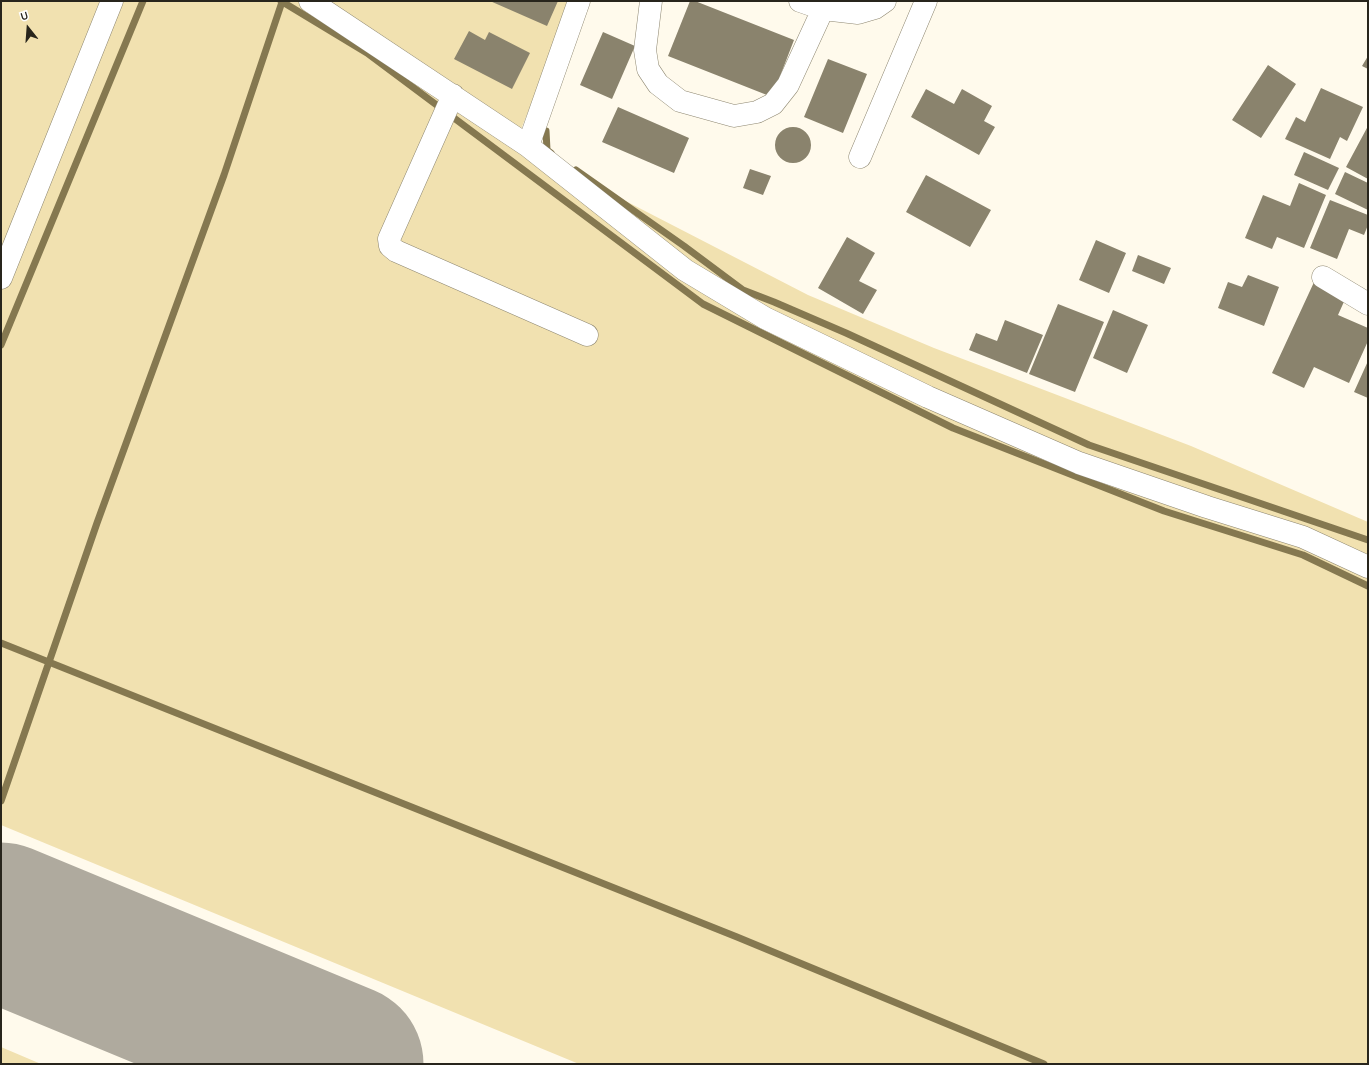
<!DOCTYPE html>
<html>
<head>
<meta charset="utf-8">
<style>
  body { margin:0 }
  #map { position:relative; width:1369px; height:1065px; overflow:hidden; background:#fffaec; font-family:Karla,sans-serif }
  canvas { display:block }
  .frame { position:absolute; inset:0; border:2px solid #28251c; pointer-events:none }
  .north { position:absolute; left:8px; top:8px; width:40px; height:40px; -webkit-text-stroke:3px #fff; paint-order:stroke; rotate:343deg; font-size:11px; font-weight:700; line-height:16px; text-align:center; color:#28251c }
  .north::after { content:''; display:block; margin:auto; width:14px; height:18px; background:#28251c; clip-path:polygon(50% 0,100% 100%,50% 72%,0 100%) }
</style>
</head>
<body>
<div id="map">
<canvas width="1369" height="1065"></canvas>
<div class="frame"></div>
<div class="north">U</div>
</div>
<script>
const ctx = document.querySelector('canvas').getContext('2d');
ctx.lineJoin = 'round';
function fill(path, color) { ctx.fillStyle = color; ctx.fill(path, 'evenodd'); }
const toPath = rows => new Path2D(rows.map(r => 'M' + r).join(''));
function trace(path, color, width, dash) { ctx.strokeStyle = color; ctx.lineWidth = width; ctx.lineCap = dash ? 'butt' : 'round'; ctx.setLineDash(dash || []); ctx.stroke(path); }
fill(toPath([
  [1,1,573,1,515,144,808,295,934,348,1191,446,1368,522,1368,1064,579,1064,1,825],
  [1,1047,41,1064,1,1064]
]), '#f1e1b0');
trace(toPath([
  [281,1,367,53,703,304,953,428,1164,511,1303,555,1368,586],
  [546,131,547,150,551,153],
  [576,170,684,246,743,290,774,302,846,333,1089,445,1368,540],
  [1,345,143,1],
  [1,643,737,937,1044,1064],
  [1,801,97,523,224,175,282,2]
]), '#857850', 7);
trace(toPath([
  [1,922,344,1064]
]), '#afaa9e', 159);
fill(toPath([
  [490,1,558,1,547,26],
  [690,1,695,1,794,40,772,97,668,56],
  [469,31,485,40,489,32,530,53,512,89,454,59],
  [603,32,635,46,612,99,580,85],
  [1368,56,1368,69,1362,66],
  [828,59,867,74,843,133,804,117],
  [1268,65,1296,84,1261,138,1232,120],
  [1321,88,1363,107,1347,141,1340,137,1330,159,1285,139,1296,117,1305,122],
  [926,89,954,104,962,89,992,106,984,121,995,127,979,155,911,117],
  [618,107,689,138,674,173,602,142],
  [1368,126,1368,179,1346,167],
  '775 145a18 18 0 1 1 36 0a18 18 0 1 1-36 0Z',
  [1304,152,1339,168,1328,190,1294,175],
  [750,169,771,176,763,195,743,188],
  [1345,172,1368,183,1368,210,1335,194],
  [926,175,991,210,970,247,906,212],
  [1299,183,1326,195,1304,248,1277,237,1272,249,1245,238,1263,195,1290,206],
  [1330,200,1368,215,1368,225,1364,235,1349,229,1337,259,1310,248],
  [847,237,875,253,859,281,877,290,863,314,818,288],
  [1096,240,1126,253,1109,293,1079,280],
  [1138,255,1171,268,1164,284,1132,271],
  [1248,275,1279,287,1264,326,1218,308,1228,282,1242,287],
  [1315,280,1347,295,1338,315,1368,328,1368,341,1349,383,1314,367,1304,388,1272,373],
  [1058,304,1104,322,1075,392,1029,374],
  [1113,310,1148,325,1127,373,1093,358],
  [1005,320,1043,335,1027,373,969,350,976,333,997,341],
  [1368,361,1368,398,1354,392]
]), '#8a836d');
const minor = toPath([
  [310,1,528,146,685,270,765,318,928,397,1079,463,1207,507,1303,537,1368,567],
  [651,1,645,50,648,69,658,84,680,101,734,116,757,112,773,104,788,85,823,9],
  [800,1,823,9,858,13,875,8,885,1],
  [453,95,389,239,390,246,396,251,587,335],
  [528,146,579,1],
  [860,157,926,1],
  [1323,277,1368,304],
  [1,278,112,1]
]);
trace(minor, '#8e8771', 23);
trace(minor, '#fff', 22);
</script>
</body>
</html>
